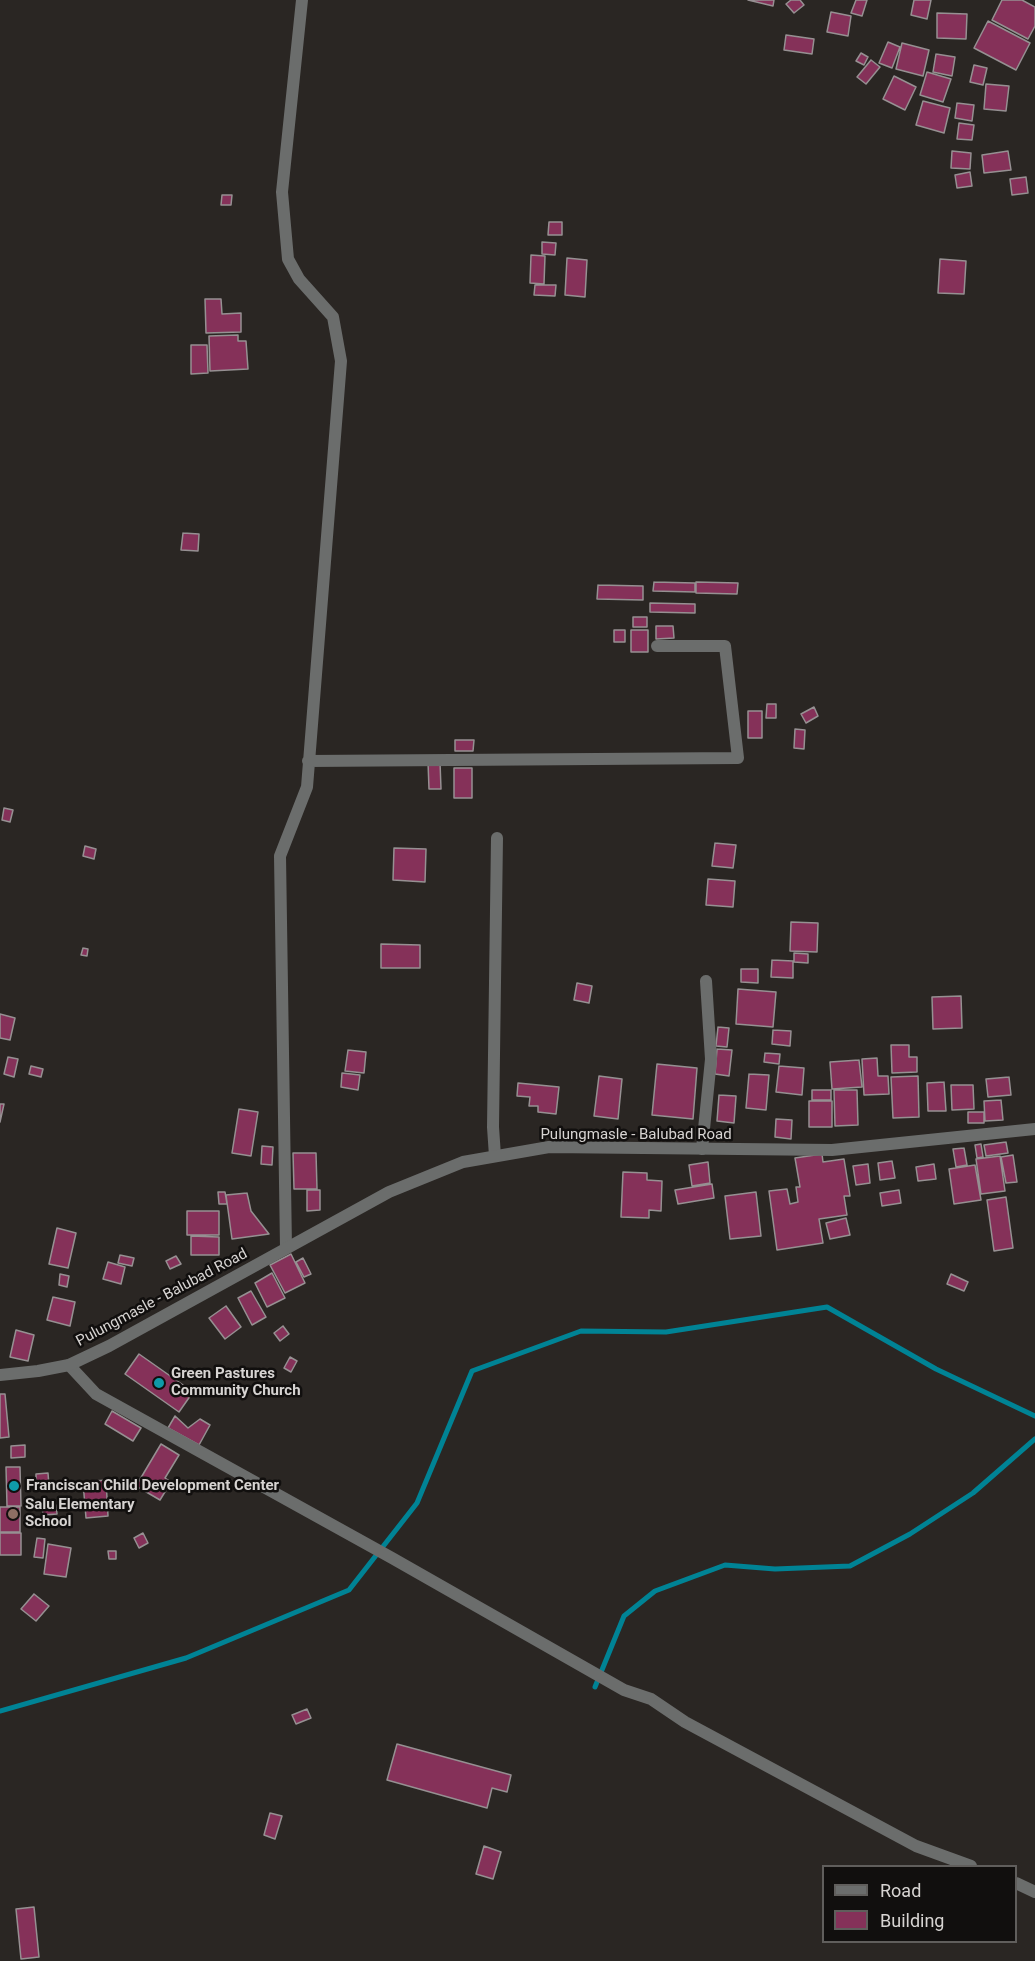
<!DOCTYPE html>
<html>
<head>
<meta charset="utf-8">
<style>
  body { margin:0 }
  #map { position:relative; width:1035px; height:1961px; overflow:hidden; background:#2a2623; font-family:Roboto,sans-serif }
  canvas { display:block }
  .legend { position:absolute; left:822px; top:1865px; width:195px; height:78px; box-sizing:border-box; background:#110f0e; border:2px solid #605e5c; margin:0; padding:8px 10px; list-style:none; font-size:18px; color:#d7d4d2 }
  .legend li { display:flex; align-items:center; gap:12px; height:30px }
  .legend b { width:30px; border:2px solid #605e5c }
</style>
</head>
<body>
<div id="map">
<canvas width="1035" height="1961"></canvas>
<ul class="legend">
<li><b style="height:8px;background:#6b6d6c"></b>Road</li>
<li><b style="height:16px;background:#853159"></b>Building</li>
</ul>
</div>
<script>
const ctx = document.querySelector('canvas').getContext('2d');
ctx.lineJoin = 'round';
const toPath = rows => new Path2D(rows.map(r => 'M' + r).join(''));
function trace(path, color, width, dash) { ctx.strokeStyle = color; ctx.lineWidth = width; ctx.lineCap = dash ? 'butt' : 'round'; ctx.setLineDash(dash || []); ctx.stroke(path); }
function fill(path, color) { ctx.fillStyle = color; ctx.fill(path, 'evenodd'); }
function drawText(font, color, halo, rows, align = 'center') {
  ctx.font = font + ' Roboto,sans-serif'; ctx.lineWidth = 5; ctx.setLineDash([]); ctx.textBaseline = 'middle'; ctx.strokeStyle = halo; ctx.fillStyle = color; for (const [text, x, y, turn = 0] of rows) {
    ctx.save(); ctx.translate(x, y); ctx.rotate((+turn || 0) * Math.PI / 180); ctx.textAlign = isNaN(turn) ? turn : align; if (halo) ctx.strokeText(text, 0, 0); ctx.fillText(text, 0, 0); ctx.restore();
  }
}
trace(toPath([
  [595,1687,624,1616,655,1591,725,1565,775,1569,850,1566,910,1534,973,1493,1035,1439],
  [0,1711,186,1658,349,1590,417,1503,472,1371,581,1331,666,1332,827,1307,936,1369,1035,1416]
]), '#008395', 5);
const building = toPath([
  [748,0,774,0,773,6,748,0],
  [791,0,800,0,804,5,794,13,786,4,791,0],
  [856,0,867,0,862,16,851,13,856,0],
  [914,0,931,0,927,19,911,15,914,0],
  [1002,0,1022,0,1035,7,1035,26,1028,39,992,20,1002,0],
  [831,12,851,16,848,36,827,32,831,12],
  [937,13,967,14,966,39,937,38,937,13],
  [988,21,1030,43,1016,70,974,48,988,21],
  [786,35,814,39,812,54,784,50,786,35],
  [888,42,900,47,892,68,879,63,888,42],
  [902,43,929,50,923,76,896,69,902,43],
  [861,53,868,57,864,65,856,61,861,53],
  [936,54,955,57,952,76,933,72,936,54],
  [871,60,880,67,866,84,857,77,871,60],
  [974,65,987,68,983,85,970,82,974,65],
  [927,72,951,79,943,102,920,95,927,72],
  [894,76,916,87,905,110,883,99,894,76],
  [986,84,1009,86,1006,111,984,109,986,84],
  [923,101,950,108,944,133,916,125,923,101],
  [957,103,974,105,972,121,955,118,957,103],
  [959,123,974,125,972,140,957,139,959,123],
  [952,151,971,153,970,169,951,168,952,151],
  [1008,151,1011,170,984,173,982,155,1008,151],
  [970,172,972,186,957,188,955,175,970,172],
  [1026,177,1028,193,1012,195,1010,179,1026,177],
  [222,195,232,195,231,205,221,205,222,195],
  [549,222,562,222,562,235,548,235,549,222],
  [542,242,556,243,555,255,542,254,542,242],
  [531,255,545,256,544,284,530,283,531,255],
  [567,258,587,260,585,297,565,295,567,258],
  [940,259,966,261,964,294,938,293,940,259],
  [535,285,556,285,555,296,534,295,535,285],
  [205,299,221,299,222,314,241,313,241,332,206,333,205,299],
  [238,335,238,341,246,341,248,369,210,371,209,336,238,335],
  [191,345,207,345,208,373,191,374,191,345],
  [183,533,199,534,198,551,181,550,183,533],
  [654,582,695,583,695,592,653,591,654,582],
  [696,582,738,583,737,594,696,593,696,582],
  [598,585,643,586,643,600,597,599,598,585],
  [650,603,695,604,695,613,650,612,650,603],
  [633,617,647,617,647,627,633,627,633,617],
  [656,626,673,626,674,638,656,639,656,626],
  [614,630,625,630,625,642,614,642,614,630],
  [631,630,648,630,648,652,631,652,631,630],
  [767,704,776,704,776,718,766,718,767,704],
  [814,707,818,716,806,723,801,714,814,707],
  [748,711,762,711,762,738,748,738,748,711],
  [795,729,805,730,804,749,794,748,795,729],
  [455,740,474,740,473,751,455,751,455,740],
  [428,762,440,762,441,789,429,789,428,762],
  [454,768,472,768,472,798,454,798,454,768],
  [4,808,13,810,10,822,2,820,4,808],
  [715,843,736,845,733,868,712,866,715,843],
  [85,846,96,849,94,859,83,856,85,846],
  [394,848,426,849,425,882,393,880,394,848],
  [708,879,735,881,733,907,706,905,708,879],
  [791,922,818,923,817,952,790,951,791,922],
  [381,944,420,945,420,968,381,968,381,944],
  [83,948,88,949,87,956,81,955,83,948],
  [794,953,808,954,808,963,794,962,794,953],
  [772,960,793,961,793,978,771,977,772,960],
  [741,969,758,969,758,983,741,982,741,969],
  [577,983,592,986,589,1003,574,1000,577,983],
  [738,989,776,992,773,1027,736,1024,738,989],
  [961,996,962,1028,933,1029,932,997,961,996],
  [0,1014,15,1018,10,1040,0,1038,0,1014],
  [718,1027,729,1028,727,1047,716,1046,718,1027],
  [773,1030,791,1031,790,1046,772,1044,773,1030],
  [891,1045,909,1045,909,1057,917,1057,917,1072,892,1073,891,1045],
  [717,1049,732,1050,729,1076,715,1074,717,1049],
  [348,1050,366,1052,364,1073,345,1071,348,1050],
  [765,1053,780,1054,779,1064,764,1062,765,1053],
  [8,1057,18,1059,14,1077,4,1074,8,1057],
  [877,1058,878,1076,888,1076,889,1094,864,1095,862,1059,877,1058],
  [859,1060,862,1087,832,1089,830,1062,859,1060],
  [657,1064,697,1068,693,1119,652,1115,657,1064],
  [31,1066,43,1069,41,1077,29,1074,31,1066],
  [779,1066,804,1068,802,1095,776,1092,779,1066],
  [342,1073,360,1075,358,1090,341,1087,342,1073],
  [749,1074,769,1075,766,1110,746,1108,749,1074],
  [599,1076,622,1079,618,1119,594,1116,599,1076],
  [918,1076,919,1117,893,1118,891,1077,918,1076],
  [1009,1077,1011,1095,988,1097,986,1079,1009,1077],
  [944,1082,946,1111,928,1111,927,1083,944,1082],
  [518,1083,559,1087,556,1114,538,1112,538,1106,529,1106,530,1097,517,1096,518,1083],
  [951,1085,973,1085,974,1109,952,1110,951,1085],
  [812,1090,831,1090,831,1100,812,1100,812,1090],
  [834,1090,857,1090,858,1125,835,1126,834,1090],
  [719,1095,736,1096,734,1123,717,1121,719,1095],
  [1001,1100,1003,1120,985,1121,984,1101,1001,1100],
  [809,1101,832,1101,832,1127,809,1127,809,1101],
  [0,1104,4,1104,0,1122,0,1104],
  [239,1109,258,1112,251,1156,232,1153,239,1109],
  [968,1112,984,1112,984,1123,968,1123,968,1112],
  [776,1119,792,1120,791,1139,775,1137,776,1119],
  [1006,1142,1008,1153,986,1156,984,1145,1006,1142],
  [981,1144,983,1157,977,1158,975,1145,981,1144],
  [262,1146,273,1147,272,1165,261,1164,262,1146],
  [964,1148,967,1165,956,1167,953,1149,964,1148],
  [293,1153,316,1153,317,1189,294,1189,293,1153],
  [822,1154,823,1162,844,1159,850,1196,844,1196,847,1215,819,1219,823,1243,777,1250,769,1191,787,1189,790,1204,798,1202,796,1187,800,1187,795,1158,822,1154],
  [1013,1155,1017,1182,1006,1183,1001,1157,1013,1155],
  [1000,1156,1005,1191,981,1194,976,1159,1000,1156],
  [892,1161,895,1178,880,1180,878,1163,892,1161],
  [708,1162,710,1183,692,1186,689,1165,708,1162],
  [868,1164,870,1183,856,1185,853,1166,868,1164],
  [934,1164,936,1179,918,1181,916,1167,934,1164],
  [975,1165,981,1200,954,1204,949,1169,975,1165],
  [623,1172,647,1173,647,1180,662,1181,661,1211,649,1210,649,1218,621,1217,623,1172],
  [712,1184,714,1198,678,1204,675,1190,712,1184],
  [307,1190,320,1190,320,1210,307,1211,307,1190],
  [899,1190,901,1203,882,1206,880,1193,899,1190],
  [218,1192,225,1192,227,1204,219,1204,218,1192],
  [756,1192,761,1236,730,1239,725,1196,756,1192],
  [247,1193,251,1211,269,1234,232,1239,226,1195,247,1193],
  [1006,1197,1013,1248,994,1251,987,1200,1006,1197],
  [187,1211,219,1211,219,1235,187,1235,187,1211],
  [846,1218,850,1235,830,1239,826,1223,846,1218],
  [57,1228,76,1233,68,1268,49,1264,57,1228],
  [191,1236,219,1237,219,1255,191,1255,191,1236],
  [291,1254,305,1283,285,1293,270,1265,291,1254],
  [120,1255,134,1258,132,1266,118,1263,120,1255],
  [176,1256,181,1264,170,1269,166,1261,176,1256],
  [303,1258,311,1274,304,1277,296,1262,303,1258],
  [108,1262,125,1267,121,1284,103,1279,108,1262],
  [272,1273,285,1298,267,1307,255,1283,272,1273],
  [60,1274,69,1276,67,1287,59,1285,60,1274],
  [951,1274,968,1282,964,1291,947,1284,951,1274],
  [251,1291,266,1317,252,1325,238,1298,251,1291],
  [53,1297,75,1302,70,1326,47,1320,53,1297],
  [226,1306,241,1327,225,1339,209,1318,226,1306],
  [283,1326,289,1334,280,1341,274,1333,283,1326],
  [16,1330,34,1335,28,1361,10,1357,16,1330],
  [139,1354,193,1392,179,1412,125,1374,139,1354],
  [290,1357,297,1361,291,1372,284,1368,290,1357],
  [0,1394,5,1394,9,1437,0,1438,0,1394],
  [112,1411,141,1428,133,1441,105,1424,112,1411],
  [175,1416,188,1428,200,1419,210,1425,199,1445,168,1428,175,1416],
  [161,1444,179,1455,165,1478,171,1482,160,1500,136,1486,161,1444],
  [25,1445,25,1457,11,1458,11,1446,25,1445],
  [6,1467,20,1467,21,1506,7,1506,6,1467],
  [48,1473,49,1486,36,1486,36,1474,48,1473],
  [106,1480,108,1516,86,1518,83,1482,106,1480],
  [56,1505,57,1514,43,1515,42,1506,56,1505],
  [0,1507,20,1507,20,1532,0,1532,0,1507],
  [0,1533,21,1533,21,1555,0,1555,0,1533],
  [143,1533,148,1543,139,1548,134,1538,143,1533],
  [37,1538,45,1539,43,1558,34,1557,37,1538],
  [48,1544,71,1548,66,1577,44,1574,48,1544],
  [108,1551,116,1551,116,1559,109,1559,108,1551],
  [34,1594,49,1606,36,1621,21,1609,34,1594],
  [307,1709,311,1718,296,1724,292,1715,307,1709],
  [397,1744,511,1775,507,1792,492,1788,487,1808,387,1780,397,1744],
  [270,1813,282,1816,275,1839,264,1835,270,1813],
  [484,1846,501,1852,493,1879,476,1874,484,1846],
  [34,1907,39,1957,21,1959,16,1909,34,1907]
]);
fill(building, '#853159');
trace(building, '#969092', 1.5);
trace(toPath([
  [308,761,738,758,725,646,657,646],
  [702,1149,711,1059,706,981],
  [495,1156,493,1127,497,838],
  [286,1248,280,856,307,787,341,361,333,317,299,279,288,259,282,192,302,0],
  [69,1365,96,1394,392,1558,624,1690,651,1699,685,1722,916,1846,971,1866],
  [1016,1883,1035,1892]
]), '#6b6d6c', 12);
trace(toPath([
  [0,1375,38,1371,69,1365,109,1346,389,1192,463,1162,549,1147,832,1150,1035,1129]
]), '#6b6d6c', 12);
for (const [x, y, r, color] of [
  [159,1383,6,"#0f9aa8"],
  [14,1486,6,"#0f9aa8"],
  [13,1514,6,"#8d6e63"]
]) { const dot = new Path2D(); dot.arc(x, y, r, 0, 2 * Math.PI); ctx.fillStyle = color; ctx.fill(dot); trace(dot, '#110f0e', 2); }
drawText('15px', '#d7d4d2', '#110f0e', [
  ["Pulungmasle - Balubad Road",636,1135],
  ["Pulungmasle - Balubad Road",162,1298,-28]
]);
drawText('bold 15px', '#d7d4d2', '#110f0e', [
  ["Green Pastures",171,1374],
  ["Community Church",171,1391],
  ["Franciscan Child Development Center",26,1486],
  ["Salu Elementary",25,1505],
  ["School",25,1522]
], 'left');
</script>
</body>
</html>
